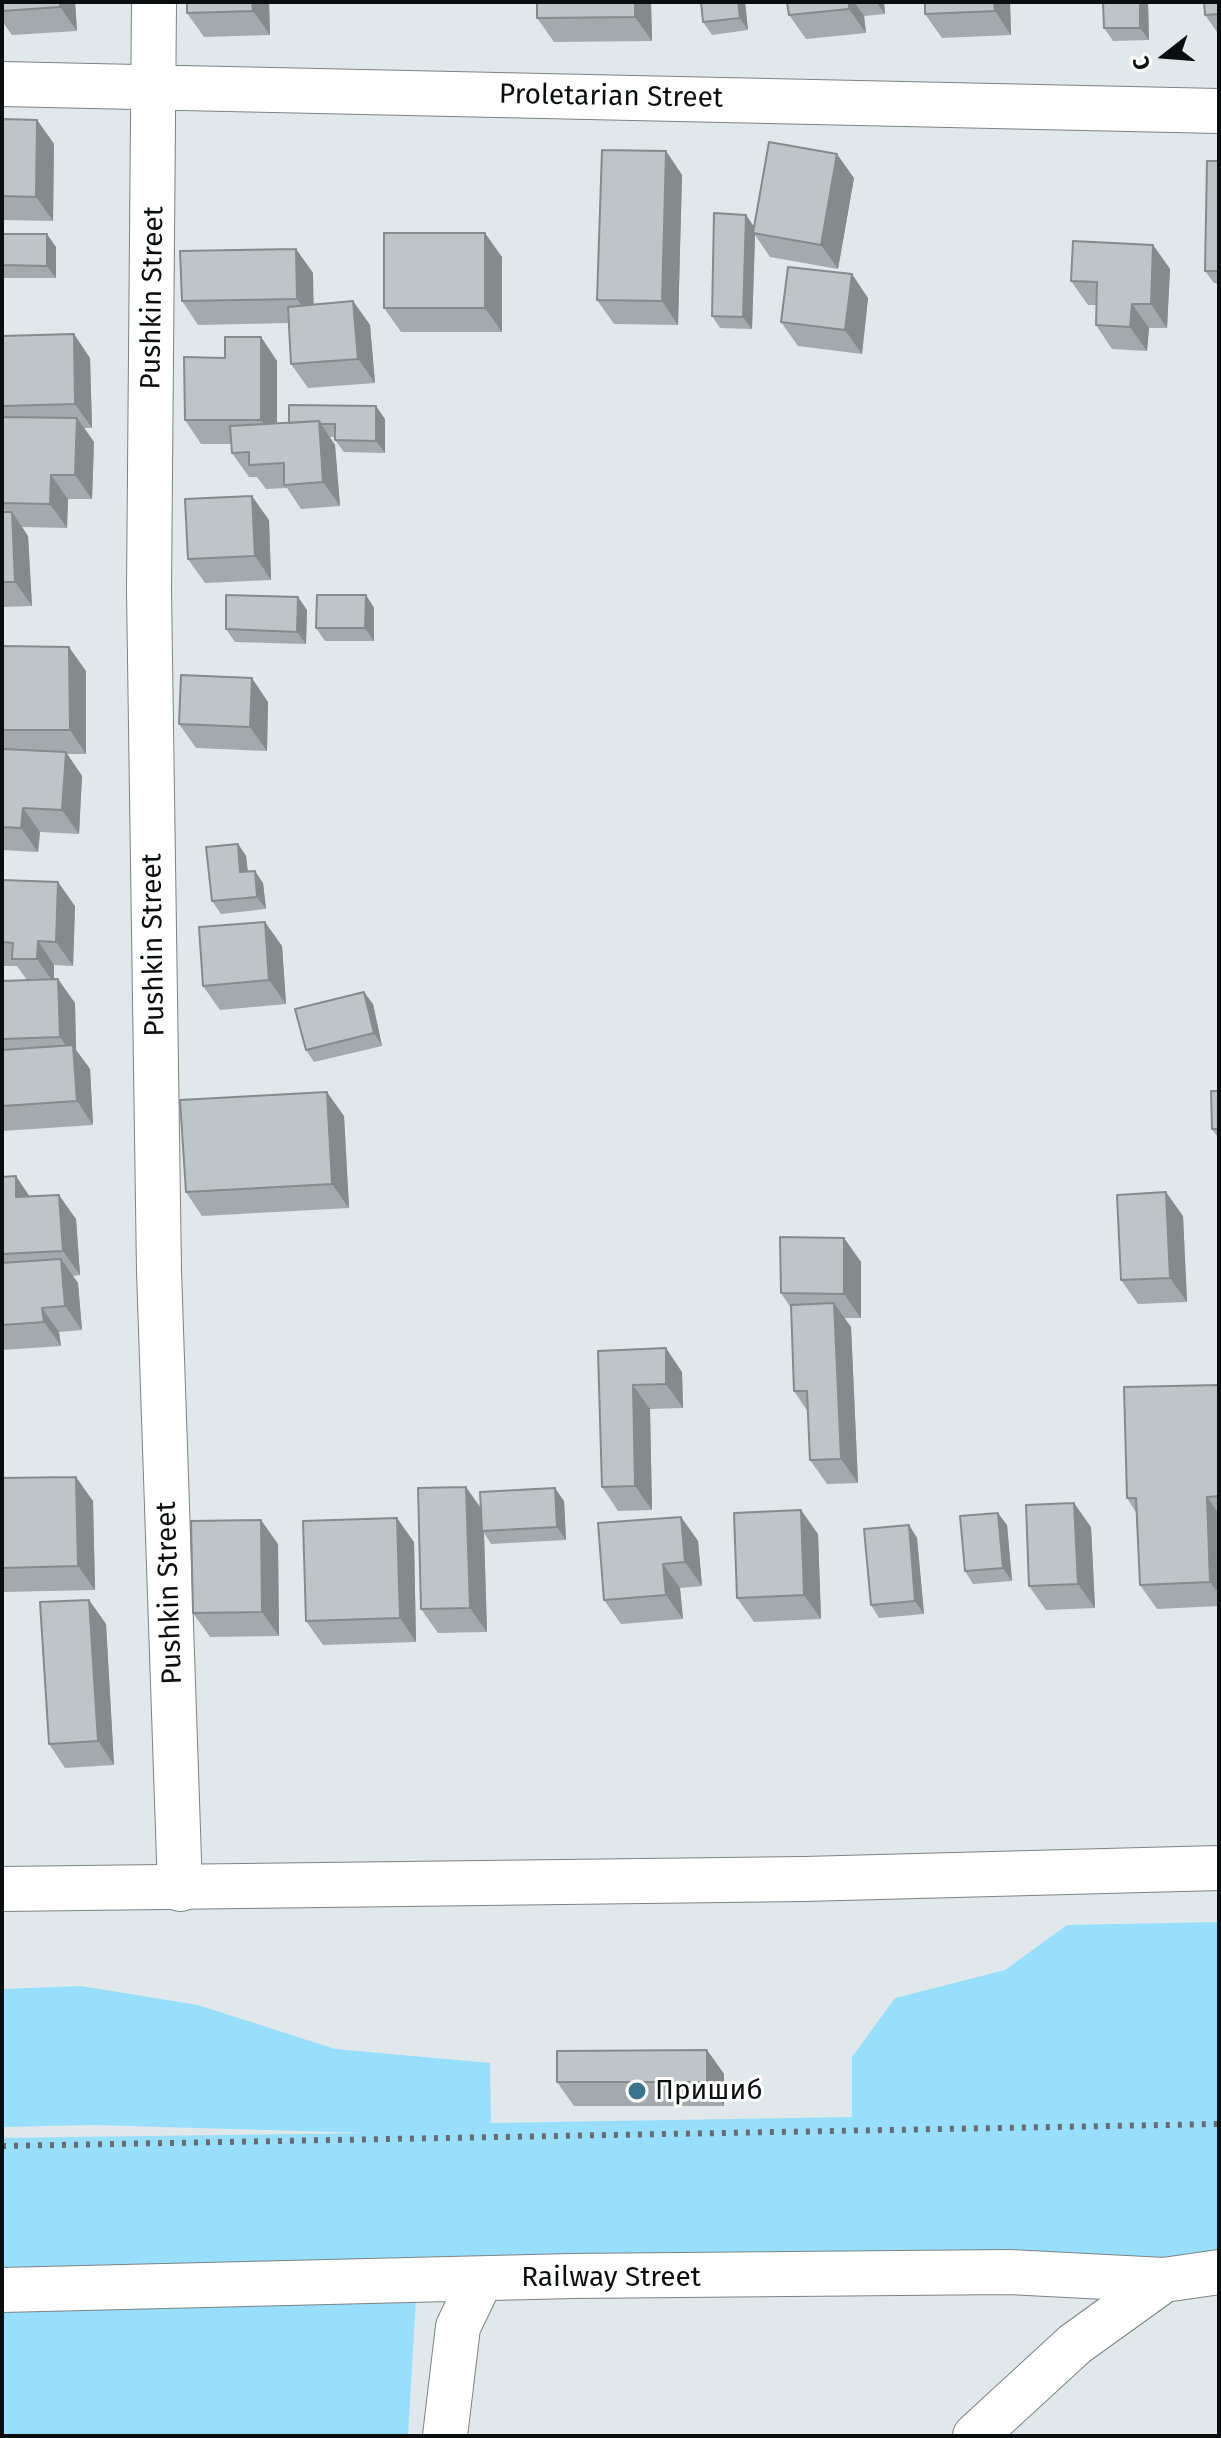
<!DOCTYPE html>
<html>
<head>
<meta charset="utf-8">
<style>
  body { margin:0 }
  #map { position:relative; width:1221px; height:2438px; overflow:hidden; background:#e1e8eb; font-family:"Fira Sans",sans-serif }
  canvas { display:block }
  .frame { position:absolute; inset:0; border:4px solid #0b0e0f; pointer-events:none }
  .north { position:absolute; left:1125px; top:16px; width:80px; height:80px; -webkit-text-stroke:6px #fff; paint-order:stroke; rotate:253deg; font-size:22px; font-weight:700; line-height:32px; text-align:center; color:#0b0e0f }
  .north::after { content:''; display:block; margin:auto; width:28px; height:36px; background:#0b0e0f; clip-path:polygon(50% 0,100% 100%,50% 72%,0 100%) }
</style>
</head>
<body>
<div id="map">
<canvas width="1221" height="2438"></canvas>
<div class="frame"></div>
<div class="north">С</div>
</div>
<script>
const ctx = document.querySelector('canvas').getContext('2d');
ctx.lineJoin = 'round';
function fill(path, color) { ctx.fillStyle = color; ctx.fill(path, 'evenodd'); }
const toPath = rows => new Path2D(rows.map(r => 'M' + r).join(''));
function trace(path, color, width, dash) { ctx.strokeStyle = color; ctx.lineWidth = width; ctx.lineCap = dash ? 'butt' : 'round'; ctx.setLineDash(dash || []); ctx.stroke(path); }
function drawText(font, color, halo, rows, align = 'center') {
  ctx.font = font + ' "Fira Sans",sans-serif'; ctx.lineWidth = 6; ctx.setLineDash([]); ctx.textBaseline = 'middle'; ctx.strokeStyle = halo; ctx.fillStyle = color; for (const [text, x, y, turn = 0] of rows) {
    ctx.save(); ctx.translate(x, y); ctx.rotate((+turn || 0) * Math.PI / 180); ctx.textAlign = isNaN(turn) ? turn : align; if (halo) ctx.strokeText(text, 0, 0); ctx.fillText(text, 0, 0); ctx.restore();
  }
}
fill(toPath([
  [1219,1922,1219,2272,417,2281,408,2436,2,2436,2,2138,369,2133,95,2125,2,2127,2,1989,81,1986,198,2005,335,2049,490,2063,491,2123,852,2117,852,2057,895,1998,1005,1970,1067,1925]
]), '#97dffd');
const minor = toPath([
  [154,2,149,590,159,1271,180,1889],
  [2,84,1219,111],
  [2,2290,572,2276,1009,2272,1164,2280,1219,2272],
  [445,2436,458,2327,481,2279],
  [975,2436,1075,2344,1164,2280]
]);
const major = toPath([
  [2,1889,804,1879,1219,1868]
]);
trace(minor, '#7c8385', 46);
trace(major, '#7c8385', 46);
trace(minor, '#fff', 44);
trace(major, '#fff', 44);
trace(toPath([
  [2,2146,1219,2124]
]), '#686c6e', 6, [4, 8]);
fill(toPath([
  [2,2,75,2,77,31,12,35,2,21],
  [187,2,269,2,270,35,204,37,187,13],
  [537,2,651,2,652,41,554,42,537,18],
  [701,2,745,2,748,30,712,35,703,22],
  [788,2,884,2,885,14,864,16,866,33,806,39,789,15],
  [925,2,1010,2,1011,35,942,38,925,14],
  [1148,2,1149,40,1113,41,1104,28],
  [1219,2,1219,35,1205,15],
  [2,119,37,120,54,144,53,221,2,220],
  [666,151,682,175,678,325,614,324,597,300],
  [1219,161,1219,284,1214,283,1205,271],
  [854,178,838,269,770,257,755,235,752,329,720,328,712,316,754,226],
  [2,234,56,247,56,278,2,278],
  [1153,245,1170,269,1167,328,1149,328,1147,351,1112,349,1096,325,1096,305,1088,305,1071,281],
  [296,249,313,273,313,304,353,301,370,325,375,383,308,388,291,364,289,323,198,325,182,301],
  [502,257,502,332,401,332,384,308],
  [868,298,862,354,798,346,781,322],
  [2,336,90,358,92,428,84,428,94,442,92,499,68,499,67,528,22,527,28,536,32,606,2,607,2,512,6,512,2,507],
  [261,337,277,361,277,423,385,419,385,453,344,452,335,440,335,437,330,437,335,445,340,506,301,509,287,488,266,489,257,477,249,477,232,453,231,444,201,444,185,420,225,358],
  [269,520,271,580,205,583,188,559],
  [366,595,374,608,374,641,325,641,316,628],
  [307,610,306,644,235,642,226,629],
  [2,646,86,671,86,754,67,754,82,776,79,834,40,832,38,852,2,850],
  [268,702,267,751,196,748,179,724],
  [238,844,246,856,248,871,263,883,266,909,221,914,212,901],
  [2,880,75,906,73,966,54,965,54,979,75,1003,76,1050,90,1069,93,1125,2,1131,2,981,27,980,17,966,2,966],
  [282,946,286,1004,220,1010,203,986],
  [373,1004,382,1046,314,1062,306,1050],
  [1219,1091,1219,1139,1212,1129],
  [344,1116,349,1208,202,1216,186,1192],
  [2,1177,30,1197,76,1219,80,1275,73,1276,78,1283,82,1330,59,1332,61,1346,2,1350],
  [1183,1216,1187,1302,1138,1304,1121,1280],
  [844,1238,861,1262,861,1318,844,1318,851,1327,858,1483,827,1484,810,1460,808,1412,794,1391,791,1308,781,1293],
  [598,1351,682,1372,683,1408,650,1409,652,1510,618,1511,602,1487],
  [1219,1385,1219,1606,1157,1609,1140,1585,1136,1512,1127,1498],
  [2,1478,93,1501,95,1590,2,1592],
  [564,1501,566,1540,491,1544,484,1533,487,1632,438,1633,421,1609,481,1508],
  [681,1517,698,1541,702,1586,680,1588,683,1619,621,1624,604,1600],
  [909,1525,917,1538,924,1614,879,1618,871,1605],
  [1007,1525,1012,1581,973,1584,965,1571],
  [1091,1527,1095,1608,1046,1610,1029,1586],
  [818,1534,821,1619,754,1622,737,1598],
  [414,1542,416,1642,323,1645,306,1621],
  [278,1544,279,1636,210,1637,193,1613],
  [89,1600,106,1624,114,1765,65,1768,49,1744],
  [707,2050,724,2074,724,2106,574,2106,557,2082]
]), '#a3a9ac');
fill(toPath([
  [60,2,75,2,77,31,60,7],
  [252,2,269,2,270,35,253,11],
  [635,2,651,2,652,41,635,17],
  [738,2,745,2,748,30,740,18],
  [849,2,854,2,864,16,866,33,849,9],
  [876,2,884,2,885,14],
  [994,2,1010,2,1011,35,995,11],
  [1140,2,1148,2,1149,40,1140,28],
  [37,120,54,144,53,221,36,197],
  [666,151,682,175,678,325,662,301],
  [837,154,854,178,838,269,821,245],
  [746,215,755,228,753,233,755,235,752,329,743,317],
  [485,233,502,257,502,332,485,308],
  [47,234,56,247,56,278,47,266],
  [1153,245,1170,269,1167,328,1151,304],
  [296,249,313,273,314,323,297,299],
  [852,274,868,298,862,354,845,330],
  [353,301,370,325,375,383,358,359],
  [1132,304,1149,328,1147,351,1130,327],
  [74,334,90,358,92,428,75,404],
  [261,337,277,361,277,444,261,420],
  [376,406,385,419,385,453,376,441],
  [77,418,94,442,92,499,75,475],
  [319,421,335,445,340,506,323,482],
  [51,475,68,499,67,528,50,504],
  [252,496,269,520,271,580,255,556],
  [12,512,28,536,32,606,15,582],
  [366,595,374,608,374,641,365,628],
  [298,597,307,610,306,644,297,632],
  [69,647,86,671,86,754,70,730],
  [252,678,268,702,267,751,250,727],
  [66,752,82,776,79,834,62,810],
  [23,808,40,832,38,852,21,828],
  [238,844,246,856,249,885,240,872],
  [255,871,263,883,266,909,257,897],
  [58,882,75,906,73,966,56,942],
  [265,922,282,946,286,1004,269,980],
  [38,941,54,965,54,983,37,959],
  [58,979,75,1003,76,1050,90,1069,93,1125,77,1101,74,1057,60,1037],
  [364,992,373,1004,382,1046,374,1033],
  [327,1092,344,1116,349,1208,332,1184],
  [16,1176,32,1200,16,1197],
  [1166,1192,1183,1216,1187,1302,1170,1278],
  [59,1195,76,1219,80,1275,63,1251],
  [844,1238,861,1262,861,1318,844,1294],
  [61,1259,78,1283,82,1330,65,1306],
  [834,1303,851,1327,858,1483,841,1459],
  [42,1308,59,1332,61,1346,44,1322],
  [666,1348,682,1372,683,1408,666,1384],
  [633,1385,650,1409,652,1510,635,1486],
  [76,1477,93,1501,95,1590,78,1566],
  [466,1487,483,1511,482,1531,484,1533,487,1632,470,1608],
  [555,1488,564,1501,566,1540,557,1527],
  [1207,1497,1219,1514,1219,1594,1210,1582],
  [1074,1503,1091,1527,1095,1608,1078,1584],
  [801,1510,818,1534,821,1619,804,1595],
  [998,1513,1007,1525,1012,1581,1003,1568],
  [681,1517,698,1541,702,1586,685,1562],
  [397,1518,414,1542,416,1642,400,1618],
  [261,1520,278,1544,279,1636,262,1612],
  [909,1525,917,1538,924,1614,915,1601],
  [663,1564,680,1588,683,1619,666,1595],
  [89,1600,106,1624,114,1765,98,1741],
  [707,2050,724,2074,724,2106,707,2082]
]), '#858a8c');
const building = toPath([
  [2,2,60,2,60,7,2,11,2,2],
  [187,2,252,2,253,11,187,13,187,2],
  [537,2,635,2,635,17,537,18,537,2],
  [701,2,738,2,740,18,703,22,701,2],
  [787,2,849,2,849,9,789,15,787,2],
  [925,2,994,2,995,11,925,14,925,2],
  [1103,2,1140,2,1140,28,1104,28,1103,2],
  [1204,2,1219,2,1219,14,1205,15,1204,2],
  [2,119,37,120,36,197,2,196,2,119],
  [769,142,837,154,821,245,753,233,769,142],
  [602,150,666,151,662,301,597,300,602,150],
  [1207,161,1219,161,1219,271,1205,271,1207,161],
  [714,213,746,215,743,317,712,316,714,213],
  [384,233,485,233,485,308,384,308,384,233],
  [2,234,47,234,47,266,2,265,2,234],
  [1073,241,1153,245,1151,304,1132,304,1130,327,1096,325,1097,282,1071,281,1073,241],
  [296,249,297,299,182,301,180,251,296,249],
  [788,267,852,274,845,330,781,322,788,267],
  [353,301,358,359,291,364,288,307,353,301],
  [74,334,75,404,2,406,2,336,74,334],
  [225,337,261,337,261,420,185,420,184,357,225,358,225,337],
  [289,405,376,406,376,441,335,440,335,424,321,424,319,421,289,423,289,405],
  [2,417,77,418,75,475,51,475,50,504,2,503,2,417],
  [319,421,323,482,284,485,284,463,249,465,249,452,232,453,230,426,319,421],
  [252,496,255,556,188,559,185,499,252,496],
  [2,512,12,512,15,582,2,582,2,512],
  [226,595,298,597,297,632,226,629,226,595],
  [317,595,366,595,365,628,316,628,317,595],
  [2,646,69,647,70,730,2,730,2,646],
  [181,675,252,678,250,727,179,724,181,675],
  [2,749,66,752,62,810,23,808,21,828,2,827,2,749],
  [238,844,240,872,255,871,257,897,212,901,206,847,238,844],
  [2,880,58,882,56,942,38,941,37,959,12,959,13,943,2,942,2,880],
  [265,922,269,980,203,986,199,927,265,922],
  [58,979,60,1037,2,1039,2,981,58,979],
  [364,992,374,1033,306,1050,295,1009,364,992],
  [73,1045,77,1101,2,1106,2,1050,73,1045],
  [1211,1091,1219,1091,1219,1129,1212,1129,1211,1091],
  [327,1092,332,1184,186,1192,180,1100,327,1092],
  [16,1176,16,1197,59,1195,63,1251,2,1254,2,1177,16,1176],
  [1166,1192,1170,1278,1121,1280,1117,1195,1166,1192],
  [780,1237,844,1238,844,1294,781,1293,780,1237],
  [61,1259,65,1306,42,1308,44,1322,2,1325,2,1263,61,1259],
  [834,1303,841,1459,810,1460,807,1391,794,1391,791,1305,834,1303],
  [666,1348,666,1384,633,1385,635,1486,602,1487,598,1351,666,1348],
  [1219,1385,1219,1496,1207,1497,1210,1582,1140,1585,1136,1498,1127,1498,1124,1387,1219,1385],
  [76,1477,78,1566,2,1568,2,1478,76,1477],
  [466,1487,470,1608,421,1609,418,1488,466,1487],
  [555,1488,557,1527,482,1531,480,1492,555,1488],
  [1074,1503,1078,1584,1029,1586,1026,1505,1074,1503],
  [801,1510,804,1595,737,1598,734,1513,801,1510],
  [998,1513,1003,1568,965,1571,960,1516,998,1513],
  [681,1517,685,1562,663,1564,666,1595,604,1600,598,1523,681,1517],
  [397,1518,400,1618,306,1621,303,1521,397,1518],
  [261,1520,262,1612,193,1613,191,1521,261,1520],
  [909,1525,915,1601,871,1605,864,1529,909,1525],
  [89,1600,98,1741,49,1744,40,1602,89,1600],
  [707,2050,707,2082,557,2082,557,2051,707,2050]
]);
fill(building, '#bec5c8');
trace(building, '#858a8c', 2);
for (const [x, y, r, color] of [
  [637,2091,10,"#38748b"]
]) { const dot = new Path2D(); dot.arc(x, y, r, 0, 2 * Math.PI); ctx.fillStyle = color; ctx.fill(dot); trace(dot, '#fff', 3); }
drawText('28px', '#0b0e0f', '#fff', [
  ["Proletarian Street",611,97,1],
  ["Pushkin Street",153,298,-89],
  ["Pushkin Street",154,945,-91],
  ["Pushkin Street",170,1593,-92],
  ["Railway Street",611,2278]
]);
drawText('28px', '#0b0e0f', '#fff', [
  ["Пришиб",655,2091]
], 'left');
</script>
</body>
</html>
